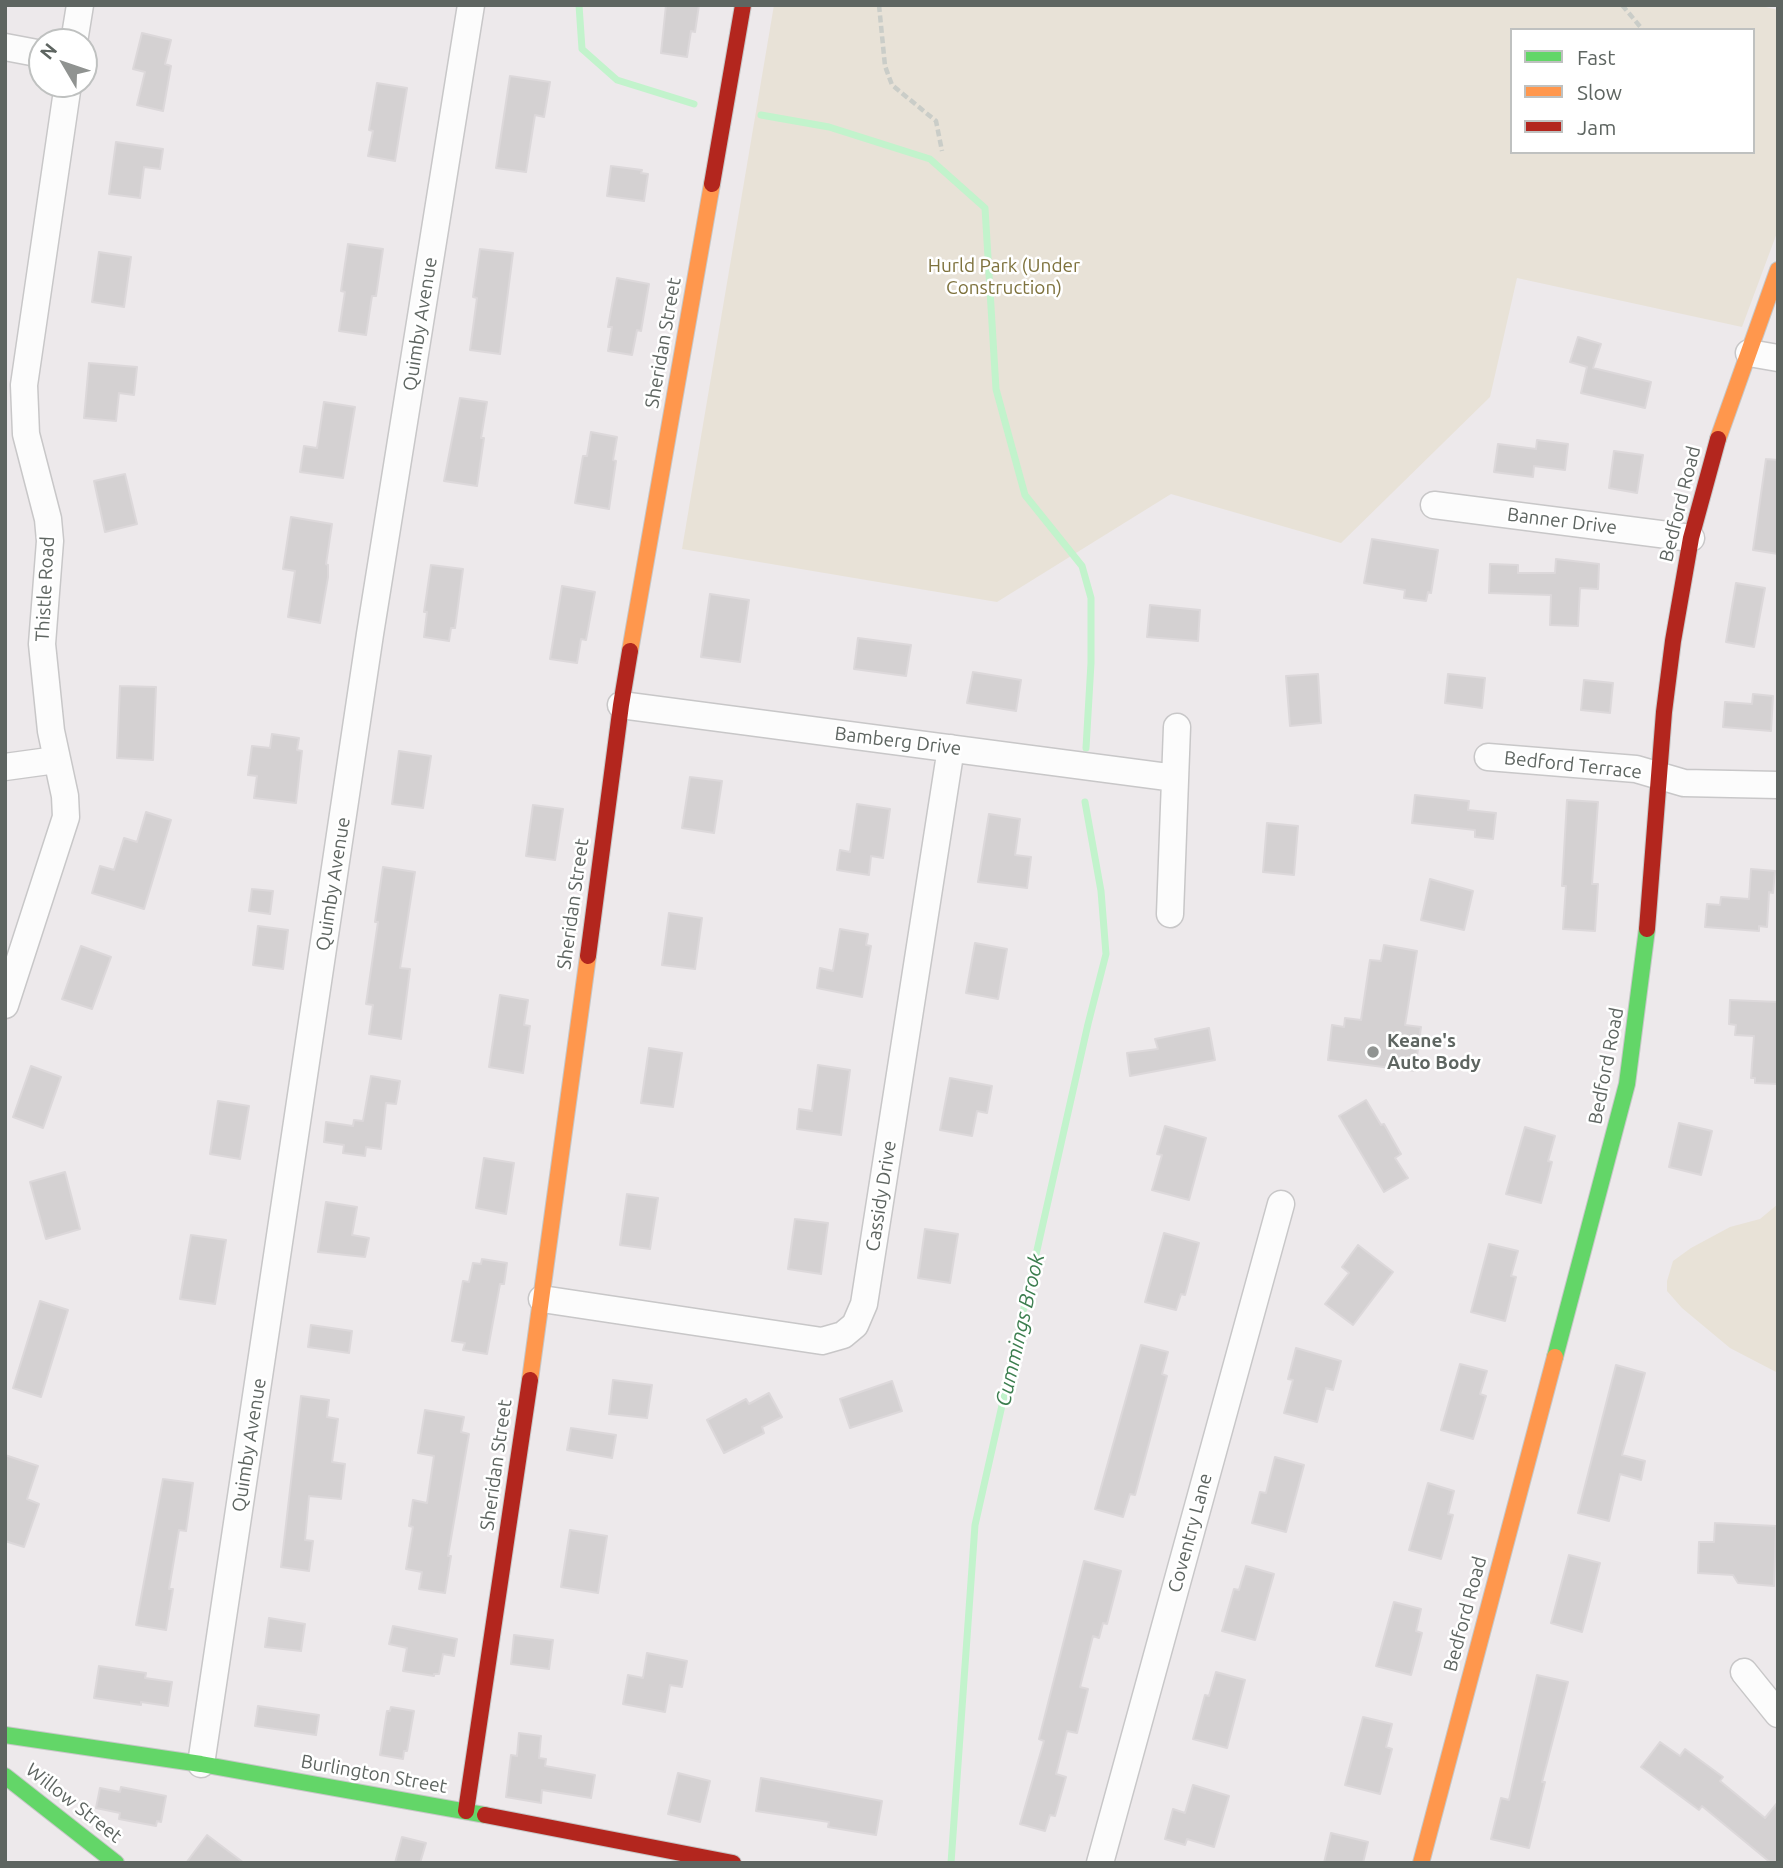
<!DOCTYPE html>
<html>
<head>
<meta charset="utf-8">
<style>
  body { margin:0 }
  #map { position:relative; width:1783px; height:1868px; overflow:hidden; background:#ede9eb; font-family:Ubuntu,sans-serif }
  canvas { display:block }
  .frame { position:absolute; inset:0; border:7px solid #5e6561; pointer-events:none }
  .legend { position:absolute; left:1510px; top:28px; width:245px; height:126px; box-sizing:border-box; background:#fff; border:2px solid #bfc1c0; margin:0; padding:9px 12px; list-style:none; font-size:21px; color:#5e6561 }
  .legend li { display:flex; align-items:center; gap:14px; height:35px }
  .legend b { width:35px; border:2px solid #bfc1c0 }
  .north { position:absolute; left:28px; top:28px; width:70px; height:70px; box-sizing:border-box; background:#fff; border:2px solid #bfc1c0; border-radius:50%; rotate:309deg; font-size:19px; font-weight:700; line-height:28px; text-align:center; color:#5e6561 }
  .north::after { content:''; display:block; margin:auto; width:24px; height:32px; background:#909391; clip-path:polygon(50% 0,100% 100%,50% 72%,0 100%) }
</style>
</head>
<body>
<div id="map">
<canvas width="1783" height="1868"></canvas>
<div class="frame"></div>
<ul class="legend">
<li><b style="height:9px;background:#63d668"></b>Fast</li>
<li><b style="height:9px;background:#ff974d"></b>Slow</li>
<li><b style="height:9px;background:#b3261e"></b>Jam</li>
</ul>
<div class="north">N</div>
</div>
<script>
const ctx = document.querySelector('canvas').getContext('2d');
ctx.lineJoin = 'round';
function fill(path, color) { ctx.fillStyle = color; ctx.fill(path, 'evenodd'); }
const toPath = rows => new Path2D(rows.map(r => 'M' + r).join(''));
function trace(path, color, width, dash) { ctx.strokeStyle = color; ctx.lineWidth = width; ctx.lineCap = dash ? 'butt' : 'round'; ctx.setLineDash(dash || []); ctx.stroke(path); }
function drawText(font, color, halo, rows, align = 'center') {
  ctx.font = font + ' Ubuntu,sans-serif'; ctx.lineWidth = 5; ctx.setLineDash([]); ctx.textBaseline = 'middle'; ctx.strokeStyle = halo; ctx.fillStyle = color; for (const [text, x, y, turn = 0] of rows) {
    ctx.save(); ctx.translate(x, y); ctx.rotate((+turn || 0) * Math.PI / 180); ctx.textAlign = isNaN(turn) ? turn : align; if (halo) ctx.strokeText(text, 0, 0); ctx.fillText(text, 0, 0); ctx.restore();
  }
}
fill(toPath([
  [774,5,1757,5,1778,10,1778,230,1742,327,1517,278,1490,397,1341,543,1171,494,997,602,682,549],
  [1512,30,1753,30,1753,152,1512,152],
  [1778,1204,1778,1373,1730,1348,1682,1308,1667,1291,1667,1281,1673,1261,1691,1248,1730,1227,1760,1219]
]), '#e8e2d7');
trace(toPath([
  [579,5,582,49,617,80,694,104],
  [761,115,829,127,930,159,985,208,996,389,1025,495,1082,566,1091,598,1091,663,1086,748],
  [951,1863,975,1525,1088,1024,1106,954,1101,891,1085,802]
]), '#c2f3cc', 7);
const building = toPath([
  [666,5,699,5,695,32,691,31,687,57,661,53,666,5],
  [142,33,171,40,165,64,171,66,163,111,137,105,145,72,133,69,142,33],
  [510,76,550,82,544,117,535,115,526,172,496,168,510,76],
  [377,83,407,88,395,161,368,156,373,131,369,130,377,83],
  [116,142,163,149,160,169,144,167,140,198,109,194,116,142],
  [611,166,642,170,641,173,648,174,644,201,607,196,611,166],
  [348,244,383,249,376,296,372,296,366,335,339,331,345,292,341,291,348,244],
  [480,249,513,253,500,354,470,350,477,298,473,297,480,249],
  [99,252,131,257,124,307,92,302,99,252],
  [617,278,649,284,641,331,637,330,632,355,608,351,612,327,608,327,617,278],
  [1578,337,1601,344,1593,368,1651,382,1645,408,1581,393,1587,367,1570,362,1578,337],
  [89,363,137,367,134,395,119,393,116,421,84,418,89,363],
  [460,398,487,402,481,438,484,438,477,486,444,481,460,398],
  [324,402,355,407,343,478,300,472,304,446,317,448,324,402],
  [591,432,617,437,613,460,616,461,609,509,575,503,583,456,587,456,591,432],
  [1537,440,1568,444,1565,470,1534,466,1533,477,1494,472,1498,444,1536,449,1537,440],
  [1614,451,1643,455,1637,493,1609,488,1614,451],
  [1766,459,1778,460,1778,554,1753,550,1766,459],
  [125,474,137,524,105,532,94,481,125,474],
  [291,517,332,524,326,564,328,565,328,577,320,623,288,617,295,571,283,569,291,517],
  [1372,539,1438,550,1431,593,1428,592,1426,601,1404,598,1405,590,1364,583,1372,539],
  [1556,559,1599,564,1598,589,1580,588,1578,626,1550,625,1551,595,1489,593,1490,564,1518,565,1518,573,1555,573,1556,559],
  [431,565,463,569,455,628,451,628,449,641,424,637,427,612,424,612,431,565],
  [1736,583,1765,588,1754,647,1726,642,1736,583],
  [562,586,595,592,586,640,581,639,577,663,550,659,562,586],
  [710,594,749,600,740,662,701,657,710,594],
  [1150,605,1200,610,1198,641,1147,637,1150,605],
  [858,638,911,645,906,676,854,669,858,638],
  [973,672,1021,680,1016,711,967,703,973,672],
  [1318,674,1321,723,1290,726,1286,676,1318,674],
  [1448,674,1485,678,1482,708,1445,703,1448,674],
  [1584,680,1613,683,1610,713,1581,710,1584,680],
  [120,686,156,687,153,760,117,758,120,686],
  [1753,694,1773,696,1771,731,1723,727,1725,702,1752,704,1753,694],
  [272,734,299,738,297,750,302,751,296,803,254,798,257,776,248,775,252,746,270,748,272,734],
  [399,751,431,756,423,808,392,804,399,751],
  [690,777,722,781,714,833,682,828,690,777],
  [1415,795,1469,801,1468,810,1496,813,1493,839,1475,837,1475,830,1412,823,1415,795],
  [1567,800,1598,802,1592,884,1598,884,1595,931,1563,929,1566,886,1562,886,1567,800],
  [857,804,890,809,883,858,871,856,869,875,837,870,840,850,850,852,857,804],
  [533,805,563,809,555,860,526,856,533,805],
  [146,812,171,820,144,909,92,893,100,866,114,870,124,838,137,842,146,812],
  [989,814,1020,819,1015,855,1031,857,1027,888,978,882,989,814],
  [1267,823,1298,826,1294,875,1263,872,1267,823],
  [383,867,415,872,400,968,410,969,401,1039,369,1034,373,1005,366,1004,378,922,375,922,383,867],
  [1751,869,1775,871,1773,893,1769,892,1767,927,1759,926,1759,931,1705,927,1707,904,1720,905,1721,897,1749,899,1751,869],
  [1430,879,1473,891,1464,930,1421,920,1430,879],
  [252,889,273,891,270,914,249,911,252,889],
  [669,913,702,918,695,969,662,965,669,913],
  [258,926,288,930,283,969,253,965,258,926],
  [840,929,868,934,866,945,871,946,862,997,817,988,820,968,833,971,840,929],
  [975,943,1007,949,998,999,966,993,975,943],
  [1384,945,1417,951,1405,1025,1421,1027,1415,1071,1328,1060,1332,1025,1344,1027,1345,1018,1361,1020,1370,960,1381,961,1384,945],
  [81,946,111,957,92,1009,62,999,81,946],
  [500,995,528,1000,524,1025,530,1026,523,1073,489,1067,500,995],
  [1730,1000,1778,1002,1778,1084,1755,1083,1755,1078,1751,1078,1754,1036,1735,1035,1736,1025,1729,1024,1730,1000],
  [1209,1028,1215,1060,1130,1076,1127,1053,1158,1049,1155,1039,1209,1028],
  [649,1048,682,1053,673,1107,641,1103,649,1048],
  [818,1065,850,1070,841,1135,797,1129,799,1109,812,1111,818,1065],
  [31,1066,61,1077,43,1128,13,1117,31,1066],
  [371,1076,400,1081,396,1104,386,1103,381,1149,366,1147,365,1156,343,1153,344,1145,324,1142,326,1122,353,1126,354,1120,363,1121,371,1076],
  [950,1078,992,1086,987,1113,977,1111,972,1136,940,1130,950,1078],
  [1366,1100,1381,1125,1384,1124,1401,1154,1395,1158,1408,1178,1384,1192,1339,1116,1366,1100],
  [218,1101,249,1106,240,1159,210,1154,218,1101],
  [1679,1123,1712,1131,1701,1175,1669,1167,1679,1123],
  [1165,1126,1206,1138,1189,1200,1152,1190,1162,1155,1157,1154,1165,1126],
  [1525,1127,1555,1136,1548,1161,1552,1162,1541,1203,1506,1194,1525,1127],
  [484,1158,514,1163,506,1214,476,1208,484,1158],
  [65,1172,80,1229,46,1239,30,1182,65,1172],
  [627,1194,658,1198,650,1249,620,1245,627,1194],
  [326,1202,357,1207,352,1235,369,1238,365,1257,318,1252,326,1202],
  [795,1219,828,1223,821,1274,788,1269,795,1219],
  [925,1229,958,1234,950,1283,918,1278,925,1229],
  [1164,1233,1199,1243,1185,1295,1181,1294,1176,1310,1145,1302,1164,1233],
  [191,1235,226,1240,215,1304,180,1299,191,1235],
  [1489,1244,1518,1251,1511,1276,1516,1277,1505,1321,1471,1312,1489,1244],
  [1358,1245,1393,1272,1353,1325,1325,1304,1349,1273,1342,1267,1358,1245],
  [482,1259,507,1263,504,1284,500,1284,487,1354,463,1350,465,1343,452,1341,463,1281,469,1282,473,1263,481,1264,482,1259],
  [40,1301,68,1310,41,1397,13,1388,40,1301],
  [311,1325,352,1331,349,1353,308,1347,311,1325],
  [1141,1345,1168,1352,1162,1374,1167,1376,1135,1495,1130,1494,1123,1517,1095,1509,1141,1345],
  [1296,1348,1341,1361,1333,1390,1326,1388,1317,1422,1284,1413,1293,1380,1288,1379,1296,1348],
  [1460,1364,1487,1371,1480,1394,1486,1396,1473,1439,1441,1430,1460,1364],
  [1616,1365,1645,1373,1622,1455,1645,1461,1641,1480,1620,1474,1609,1521,1578,1513,1616,1365],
  [613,1380,652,1385,647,1418,609,1414,613,1380],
  [892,1381,902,1411,850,1428,840,1399,892,1381],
  [769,1393,782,1417,762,1427,764,1433,724,1453,707,1420,746,1399,749,1404,769,1393],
  [301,1396,329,1400,327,1417,338,1419,332,1462,345,1464,341,1499,309,1496,305,1540,313,1541,309,1571,281,1567,301,1396],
  [425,1410,464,1417,461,1432,469,1434,448,1556,451,1556,445,1593,419,1589,422,1572,406,1569,413,1527,409,1526,413,1500,427,1503,434,1456,418,1453,425,1410],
  [571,1428,616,1435,612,1458,567,1450,571,1428],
  [5,1455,38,1466,27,1499,39,1504,24,1547,5,1541,5,1455],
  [1275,1457,1304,1465,1286,1532,1252,1523,1260,1492,1266,1493,1275,1457],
  [163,1479,193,1483,186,1531,179,1530,169,1589,173,1589,166,1630,136,1625,163,1479],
  [1428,1483,1454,1491,1448,1514,1453,1515,1441,1559,1409,1550,1428,1483],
  [1715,1523,1776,1526,1774,1586,1738,1583,1733,1575,1698,1573,1699,1542,1714,1542,1715,1523],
  [570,1530,607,1536,598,1593,561,1587,570,1530],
  [1569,1555,1600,1563,1582,1632,1551,1623,1569,1555],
  [1084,1561,1121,1571,1107,1624,1103,1623,1099,1638,1093,1636,1080,1687,1088,1689,1077,1733,1067,1731,1056,1774,1066,1777,1055,1816,1050,1815,1045,1831,1020,1824,1044,1741,1039,1739,1084,1561],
  [1246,1566,1274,1574,1255,1640,1222,1631,1234,1589,1239,1590,1246,1566],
  [1394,1602,1421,1609,1416,1631,1422,1633,1411,1675,1376,1666,1394,1602],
  [269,1618,305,1624,301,1651,265,1647,269,1618],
  [393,1626,457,1639,454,1656,443,1654,439,1674,434,1674,434,1676,403,1671,407,1648,389,1644,393,1626],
  [514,1635,553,1640,549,1669,511,1664,514,1635],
  [647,1653,687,1661,682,1687,670,1685,665,1712,623,1704,628,1675,643,1678,647,1653],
  [99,1666,146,1673,145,1678,172,1682,168,1706,141,1702,141,1705,94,1698,99,1666],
  [1216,1672,1245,1680,1227,1748,1193,1739,1205,1695,1209,1696,1216,1672],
  [1537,1675,1568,1682,1542,1782,1545,1782,1529,1848,1491,1839,1501,1798,1509,1800,1537,1675],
  [258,1706,319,1715,316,1735,255,1726,258,1706],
  [391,1707,414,1711,407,1751,404,1751,403,1759,380,1755,387,1711,390,1711,391,1707],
  [1363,1717,1392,1724,1386,1747,1392,1749,1380,1794,1345,1785,1363,1717],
  [519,1733,541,1736,539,1758,546,1759,545,1766,595,1775,591,1798,542,1790,541,1803,506,1797,511,1755,517,1756,519,1733],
  [1660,1742,1680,1756,1685,1749,1723,1777,1720,1781,1765,1818,1778,1802,1778,1863,1771,1863,1702,1806,1699,1810,1641,1767,1660,1742],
  [678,1773,710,1781,700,1822,668,1814,678,1773],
  [761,1778,882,1801,876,1835,828,1827,829,1822,756,1811,761,1778],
  [1193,1785,1229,1796,1214,1847,1187,1839,1185,1845,1165,1839,1173,1809,1185,1813,1193,1785],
  [121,1787,166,1796,161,1822,157,1821,156,1826,119,1819,120,1813,96,1808,100,1788,120,1792,121,1787],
  [1331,1833,1368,1842,1363,1863,1324,1863,1331,1833],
  [207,1835,244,1863,186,1863,207,1835],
  [402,1837,426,1843,420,1863,395,1863,402,1837]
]);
fill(building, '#d4d1d2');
trace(building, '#dcd8da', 2);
const street = toPath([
  [74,42,80,5],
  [5,47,42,54],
  [1749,353,1778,358],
  [1434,505,1691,538],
  [621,705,1175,778],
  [1488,757,1636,769,1684,783,1778,785],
  [5,767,56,760],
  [1170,914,1177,727],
  [5,1005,66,817,65,796,51,731,42,644,50,541,48,519,26,434,24,385,68,84],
  [542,1299,822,1341,843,1335,855,1325,864,1304,951,748],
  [1744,1672,1778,1714],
  [201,1764,370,634,471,5],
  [1100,1863,1281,1204]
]);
const fast = toPath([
  [1555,1357,1627,1084,1647,929],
  [5,1735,201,1764,485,1815],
  [5,1776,116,1863]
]);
const slow = toPath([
  [1718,439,1778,270],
  [630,651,712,184],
  [530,1380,588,956],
  [1421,1863,1555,1357]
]);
const jam = toPath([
  [712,184,743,5],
  [1647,929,1664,712,1673,641,1691,538,1718,439],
  [588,956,621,705,630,651],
  [466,1811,530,1380],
  [485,1815,733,1863]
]);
trace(street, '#c8c7c8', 29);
trace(fast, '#c6c7c7', 18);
trace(slow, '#c6c7c7', 18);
trace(jam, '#c6c7c7', 18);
trace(toPath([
  [879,5,885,66,892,85,936,121,942,151],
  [1622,5,1643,30]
]), '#cacdc8', 4.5, [7, 3.5]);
trace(street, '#fcfcfc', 26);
trace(fast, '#63d668', 16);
trace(slow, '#ff974d', 16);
trace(jam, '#b3261e', 16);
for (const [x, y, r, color] of [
  [1373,1052,7,"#909391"]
]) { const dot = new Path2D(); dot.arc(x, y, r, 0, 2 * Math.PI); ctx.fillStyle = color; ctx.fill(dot); trace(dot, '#fff', 2.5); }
drawText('19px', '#7e723d', '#fff', [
  ["Hurld Park (Under",1004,266],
  ["Construction)",1004,288]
]);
drawText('19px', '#5e6561', '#fff', [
  ["Quimby Avenue",420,324,-81],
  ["Sheridan Street",663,343,-80],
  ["Bedford Road",1680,504,-76],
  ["Banner Drive",1562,521,7],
  ["Thistle Road",45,589,-87],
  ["Bamberg Drive",898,741,7],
  ["Bedford Terrace",1573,765,6],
  ["Quimby Avenue",333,884,-81],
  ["Sheridan Street",573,904,-82],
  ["Bedford Road",1606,1066,-79],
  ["Cassidy Drive",881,1196,-81],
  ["Quimby Avenue",249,1445,-81],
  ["Sheridan Street",496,1465,-82],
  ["Coventry Lane",1190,1533,-75],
  ["Bedford Road",1465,1614,-75],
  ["Burlington Street",374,1774,10],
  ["Willow Street",74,1803,38]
]);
drawText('bold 19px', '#5e6561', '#fff', [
  ["Keane's",1387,1041],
  ["Auto Body",1387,1063]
], 'left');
drawText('italic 21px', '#3c7e4f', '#fff', [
  ["Cummings Brook",1020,1330,-77]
]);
</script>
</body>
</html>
